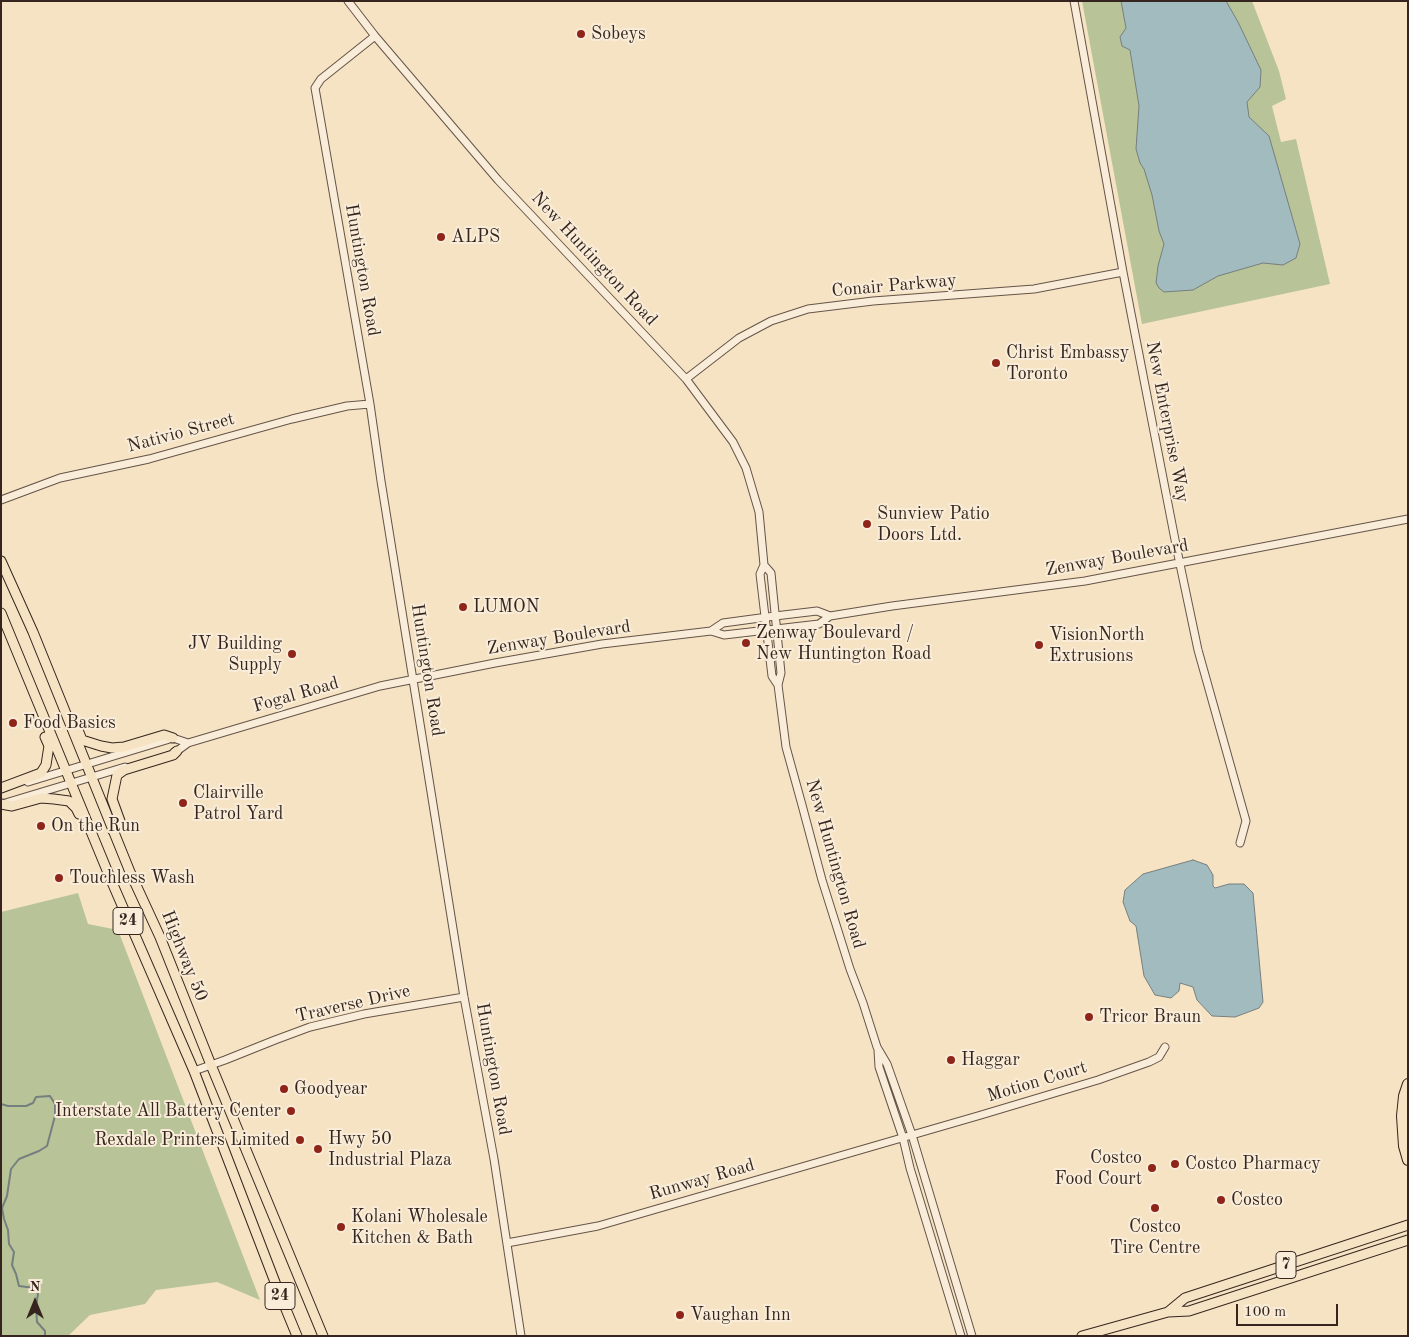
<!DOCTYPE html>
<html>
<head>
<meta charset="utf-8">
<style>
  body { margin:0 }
  #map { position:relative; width:1409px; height:1337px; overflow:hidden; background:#f6e3c4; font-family:"Old Standard TT",serif }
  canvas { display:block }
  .frame { position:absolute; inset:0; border:2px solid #35251e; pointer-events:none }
  .north { position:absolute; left:10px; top:1277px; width:50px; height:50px; -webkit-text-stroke:4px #f9edd9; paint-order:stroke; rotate:0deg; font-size:14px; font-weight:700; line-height:20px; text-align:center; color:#35251e }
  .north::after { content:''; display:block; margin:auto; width:18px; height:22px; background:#35251e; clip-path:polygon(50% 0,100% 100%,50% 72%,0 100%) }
  .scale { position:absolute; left:1236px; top:1304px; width:102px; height:22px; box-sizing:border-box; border:2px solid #35251e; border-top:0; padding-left:6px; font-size:15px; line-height:18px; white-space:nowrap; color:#35251e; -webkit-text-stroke:4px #f9edd9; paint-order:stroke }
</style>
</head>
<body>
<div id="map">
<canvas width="1409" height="1337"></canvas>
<div class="frame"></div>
<div class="north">N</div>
<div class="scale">100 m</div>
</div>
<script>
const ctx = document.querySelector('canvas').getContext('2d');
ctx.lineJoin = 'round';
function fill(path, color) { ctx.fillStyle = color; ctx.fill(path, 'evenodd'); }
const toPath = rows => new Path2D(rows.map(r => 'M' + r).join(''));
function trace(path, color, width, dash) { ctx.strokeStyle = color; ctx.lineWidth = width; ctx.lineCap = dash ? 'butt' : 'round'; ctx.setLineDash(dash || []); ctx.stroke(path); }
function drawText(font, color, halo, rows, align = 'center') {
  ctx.font = font + ' "Old Standard TT",serif'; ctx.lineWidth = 4; ctx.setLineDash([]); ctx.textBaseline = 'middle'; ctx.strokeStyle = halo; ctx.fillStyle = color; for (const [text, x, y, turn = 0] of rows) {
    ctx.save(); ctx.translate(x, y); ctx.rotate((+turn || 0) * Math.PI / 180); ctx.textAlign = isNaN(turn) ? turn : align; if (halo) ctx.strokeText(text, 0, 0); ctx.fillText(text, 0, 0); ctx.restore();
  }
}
fill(toPath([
  [1082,1,1252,1,1279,71,1286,99,1272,106,1281,142,1296,139,1330,284,1142,324],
  [78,893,88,924,118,930,260,1300,217,1282,156,1290,145,1304,90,1315,68,1336,1,1336,1,912]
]), '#b8c497');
const water = toPath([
  [1121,1,1226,1,1238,22,1261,70,1260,87,1247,102,1249,117,1269,136,1300,244,1296,258,1283,265,1263,263,1218,276,1193,290,1164,292,1159,288,1156,283,1158,266,1164,244,1159,231,1152,195,1144,169,1140,163,1136,149,1139,106,1130,50,1122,46,1120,37,1126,28,1121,1],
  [1193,860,1207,865,1213,875,1213,886,1215,888,1229,884,1244,884,1253,893,1263,1002,1259,1008,1235,1017,1212,1016,1197,1000,1193,987,1180,983,1179,991,1171,998,1155,995,1144,976,1136,926,1130,921,1123,902,1125,890,1143,874,1193,860]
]);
fill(water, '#a2bbbf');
trace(water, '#767f7f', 1);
trace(toPath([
  [1,1104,8,1106,26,1106,33,1103,36,1097,50,1096,55,1104,55,1116,47,1146,39,1151,19,1159,11,1169,7,1196,2,1208,4,1219,8,1230,9,1244,14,1252,12,1265,16,1274,19,1286,35,1288,38,1294,36,1306,37,1322,45,1331,45,1336]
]), '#767f7f', 2);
const minor = toPath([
  [348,1,375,36,498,180,686,379,733,442,746,468,759,512,764,565,760,574,772,676,778,685],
  [1074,1,1123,272,1177,550,1198,650,1246,821,1240,843],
  [375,36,321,79,315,88,370,404,381,481,464,997,494,1159,521,1336],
  [686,379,739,338,771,321,808,309,873,301,1034,289,1123,272],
  [1,500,60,478,149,459,292,419,347,406,370,404],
  [764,565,771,573,781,673,778,685,786,747,802,805,822,880,850,969,863,1003,877,1047,887,1064,912,1135,972,1336],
  [711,631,723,623,775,616,817,611,830,616],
  [174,752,177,751,188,743,380,686,495,663,602,644,711,631,724,635,819,624,830,616,892,606,1085,581,1408,519],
  [28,782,173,738,188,743],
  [2,804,125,767],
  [878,1050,879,1067,903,1138,910,1168,961,1336],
  [194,1071,225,1060,275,1040,310,1027,364,1014,464,997],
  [507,1243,598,1226,981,1115,1098,1080,1149,1062,1159,1057,1165,1047]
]);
const major = toPath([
  [1,561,33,632,130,872,160,937,211,1065,323,1336],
  [1,613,111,880,194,1071,278,1290,297,1336],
  [78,730,82,740,101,746,112,748,124,747,164,735,173,738],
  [1,788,41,773,46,765,48,752,49,746,45,737],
  [1,804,12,806,41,798,54,799,69,801,76,808,79,814],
  [113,831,120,821,112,799,117,775,124,770,173,755,177,751],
  [1168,1312,1185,1298,1408,1225],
  [1082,1336,1168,1312,1189,1311,1408,1240]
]);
const highway = toPath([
  [1408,1084,1404,1096,1402,1116,1404,1146,1408,1160]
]);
trace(minor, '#655448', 9);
trace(major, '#35251e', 11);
trace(highway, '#35251e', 12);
trace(minor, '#f9edd9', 7);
trace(major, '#f6e3c4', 9);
trace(highway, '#f6e3c4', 10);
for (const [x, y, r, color] of [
  [581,34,5,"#8f2418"],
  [441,237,5,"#8f2418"],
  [996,363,5,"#8f2418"],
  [867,524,5,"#8f2418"],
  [463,607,5,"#8f2418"],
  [746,643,5,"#8f2418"],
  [1039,645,5,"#8f2418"],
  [292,654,5,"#8f2418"],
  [13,723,5,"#8f2418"],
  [183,803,5,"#8f2418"],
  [41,826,5,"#8f2418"],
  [59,878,5,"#8f2418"],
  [1089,1017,5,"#8f2418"],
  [951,1060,5,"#8f2418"],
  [284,1089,5,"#8f2418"],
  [291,1111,5,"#8f2418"],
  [300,1140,5,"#8f2418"],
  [318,1149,5,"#8f2418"],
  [1175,1164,5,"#8f2418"],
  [1152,1168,5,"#8f2418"],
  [1221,1200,5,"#8f2418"],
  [1155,1208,5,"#8f2418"],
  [341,1227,5,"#8f2418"],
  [680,1315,5,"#8f2418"]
]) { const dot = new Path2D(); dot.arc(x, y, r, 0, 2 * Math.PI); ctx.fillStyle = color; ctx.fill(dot); trace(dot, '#f9edd9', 2); }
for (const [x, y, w] of [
  [128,921,30],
  [1286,1265,20],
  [280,1296,30]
]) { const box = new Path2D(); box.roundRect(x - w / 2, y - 13.5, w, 27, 4); ctx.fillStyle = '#f9edd9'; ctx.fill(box); trace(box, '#35251e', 1); }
drawText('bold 16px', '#35251e', null, [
  ["24",128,921],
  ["7",1286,1265],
  ["24",280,1296]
]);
drawText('18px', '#35251e', '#f9edd9', [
  ["Sobeys",591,34],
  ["ALPS",451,237],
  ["Christ Embassy",1006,353],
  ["Toronto",1006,374],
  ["Sunview Patio",877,514],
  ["Doors Ltd.",877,535],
  ["LUMON",473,607],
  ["Zenway Boulevard /",756,633],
  ["New Huntington Road",756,654],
  ["VisionNorth",1049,635],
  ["Extrusions",1049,656],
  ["JV Building",282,644,"right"],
  ["Supply",282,665,"right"],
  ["Food Basics",23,723],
  ["Clairville",193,793],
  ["Patrol Yard",193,814],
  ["On the Run",51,826],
  ["Touchless Wash",69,878],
  ["Tricor Braun",1099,1017],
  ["Haggar",961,1060],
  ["Goodyear",294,1089],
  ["Interstate All Battery Center",281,1111,"right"],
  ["Hwy 50",328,1139],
  ["Industrial Plaza",328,1160],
  ["Rexdale Printers Limited",290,1140,"right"],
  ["Costco",1142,1158,"right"],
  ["Food Court",1142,1179,"right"],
  ["Costco Pharmacy",1185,1164],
  ["Costco",1231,1200],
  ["Kolani Wholesale",351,1217],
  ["Kitchen & Bath",351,1238],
  ["Costco",1155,1227,"center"],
  ["Tire Centre",1155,1248,"center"],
  ["Vaughan Inn",690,1315]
], 'left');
drawText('18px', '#35251e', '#f9edd9', [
  ["New Huntington Road",594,259,47],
  ["Huntington Road",362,270,80],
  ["Conair Parkway",894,286,-5],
  ["New Enterprise Way",1167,422,79],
  ["Nativio Street",181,433,-15],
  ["Zenway Boulevard",1117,558,-10],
  ["Zenway Boulevard",559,638,-9],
  ["Huntington Road",427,670,81],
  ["Fogal Road",296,695,-16],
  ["New Huntington Road",835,864,74],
  ["Highway 50",184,956,68],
  ["Traverse Drive",353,1004,-13],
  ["Huntington Road",493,1069,80],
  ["Motion Court",1037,1082,-17],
  ["Runway Road",702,1180,-16]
]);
</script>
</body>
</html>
